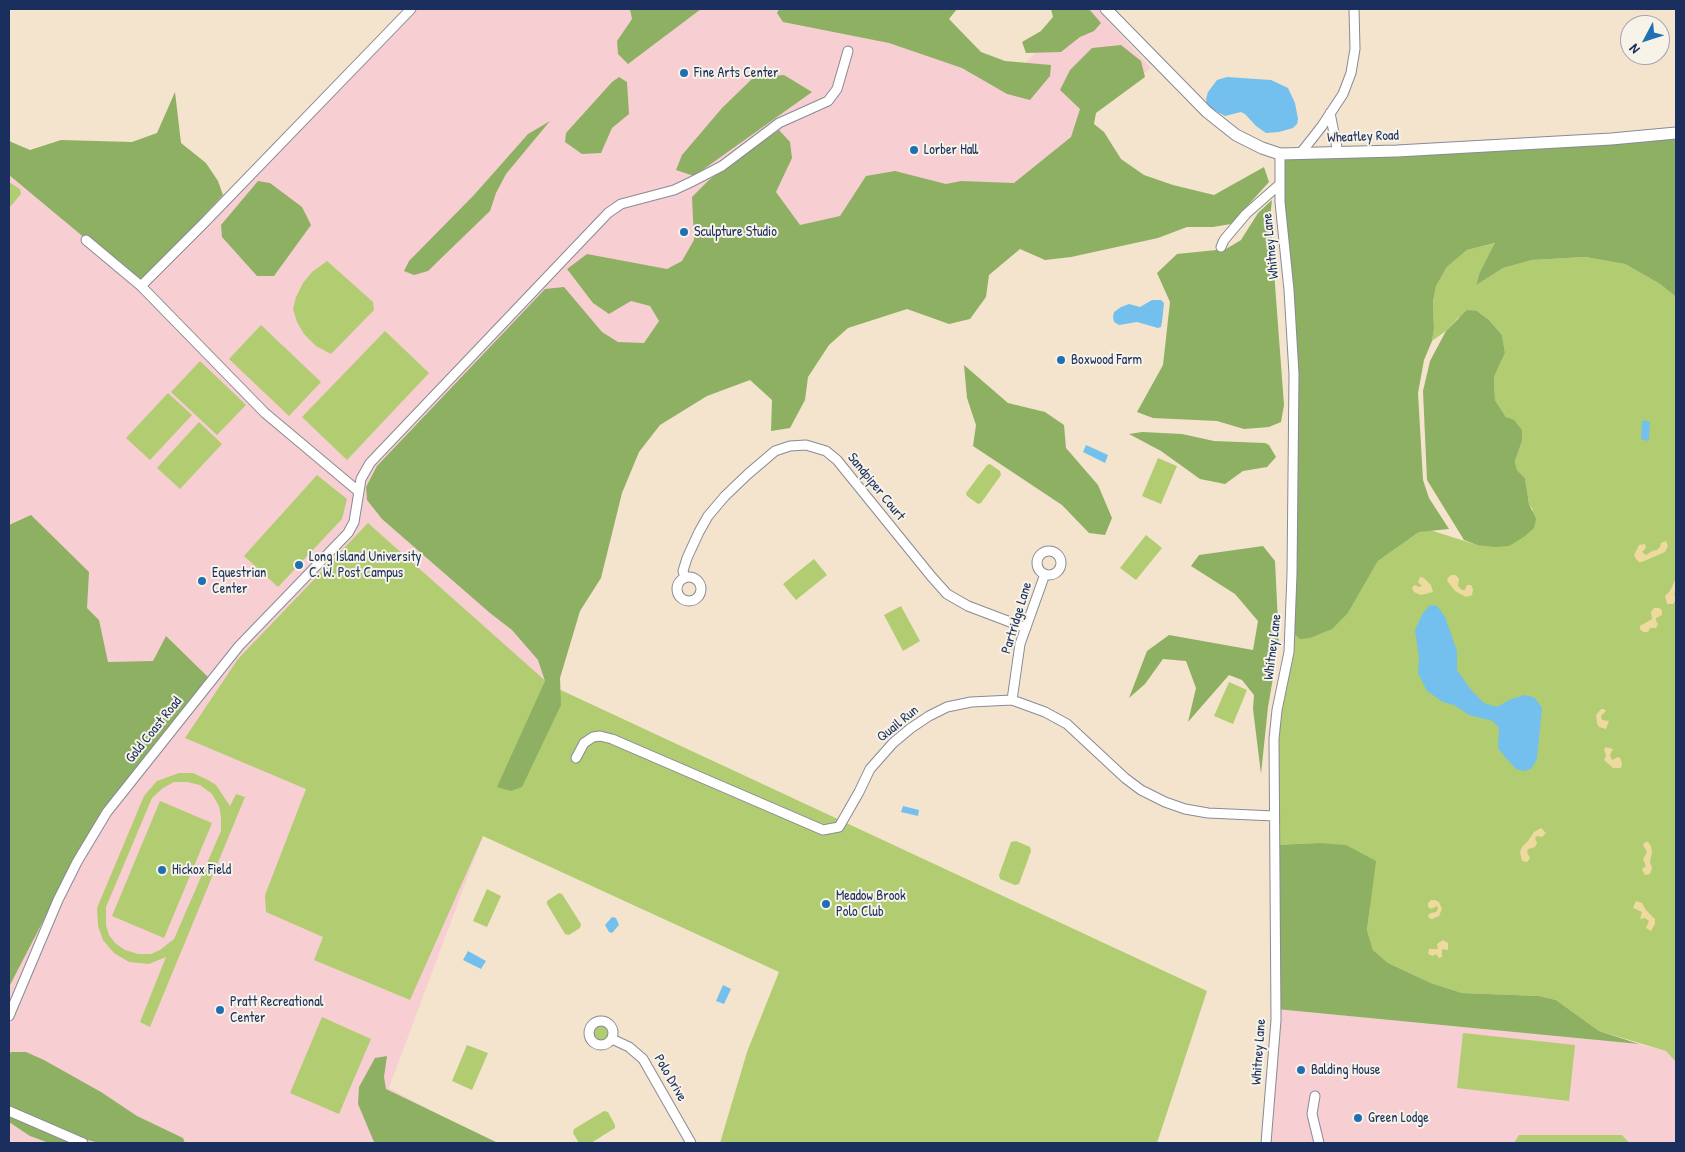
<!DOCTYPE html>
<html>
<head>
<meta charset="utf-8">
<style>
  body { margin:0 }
  #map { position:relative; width:1685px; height:1152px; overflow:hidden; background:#f4e4cd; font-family:"Patrick Hand",sans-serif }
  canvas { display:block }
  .frame { position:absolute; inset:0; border:10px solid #1b2f5e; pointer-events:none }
  .north { position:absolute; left:1620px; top:15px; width:50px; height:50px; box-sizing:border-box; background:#f7f3e8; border:1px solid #9fa5b1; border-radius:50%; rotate:230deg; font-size:14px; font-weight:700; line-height:20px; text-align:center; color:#1b2f5e }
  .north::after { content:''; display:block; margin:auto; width:18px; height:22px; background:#1f6fb2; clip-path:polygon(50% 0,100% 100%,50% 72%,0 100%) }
</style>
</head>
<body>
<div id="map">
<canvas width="1685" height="1152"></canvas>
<div class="frame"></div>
<div class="north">N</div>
</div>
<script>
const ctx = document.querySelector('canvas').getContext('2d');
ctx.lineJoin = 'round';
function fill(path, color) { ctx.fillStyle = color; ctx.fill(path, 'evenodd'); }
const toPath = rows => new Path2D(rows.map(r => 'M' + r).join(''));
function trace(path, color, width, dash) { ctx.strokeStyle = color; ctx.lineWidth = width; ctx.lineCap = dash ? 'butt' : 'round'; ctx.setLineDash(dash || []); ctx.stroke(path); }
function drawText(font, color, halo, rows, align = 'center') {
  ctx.font = font + ' "Patrick Hand",sans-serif'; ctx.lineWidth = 4; ctx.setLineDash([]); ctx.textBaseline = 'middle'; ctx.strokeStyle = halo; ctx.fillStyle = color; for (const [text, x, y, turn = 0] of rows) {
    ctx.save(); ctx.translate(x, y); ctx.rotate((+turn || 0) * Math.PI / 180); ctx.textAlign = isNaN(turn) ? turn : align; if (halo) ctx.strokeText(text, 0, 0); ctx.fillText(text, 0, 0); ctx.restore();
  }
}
fill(toPath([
  [411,9,934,9,1009,78,1082,9,1097,9,1151,68,1081,121,1129,192,640,405,550,685,483,836,389,1088,492,1143,9,1143,9,175,140,284,145,290,264,162],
  [1276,1009,1639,1044,1666,1051,1676,1061,1676,1143,1266,1143]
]), '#f7cfd3');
fill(toPath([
  [9,182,20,189,21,194,9,208],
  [1496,243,1479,274,1476,284,1503,268,1532,260,1585,257,1625,264,1660,284,1676,297,1676,1062,1666,1051,1599,1031,1556,1000,1539,996,1462,993,1431,983,1388,963,1373,950,1367,930,1370,906,1319,843,1275,845,1274,739,1291,631,1348,613,1378,561,1419,532,1430,530,1477,545,1533,510,1529,504,1525,478,1517,470,1515,461,1522,441,1495,400,1494,377,1505,353,1502,335,1489,320,1477,311,1458,318,1446,331,1432,341,1434,329,1433,302,1436,286,1447,267,1467,250],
  [327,261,373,302,374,310,331,354,316,346,304,334,297,322,293,309,296,297,303,283,312,272],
  [261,325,321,382,289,416,229,359],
  [385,331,429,373,347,460,302,417],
  [200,361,246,405,217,435,171,392],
  [168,393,192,415,150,460,126,438],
  [199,422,222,444,180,489,157,468],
  [1158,458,1177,466,1161,504,1142,496],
  [990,464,1000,471,1001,475,981,503,978,504,967,496,966,493,987,465],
  [317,475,347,499,342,519,278,587,244,556],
  [368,523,550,685,1207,991,1157,1143,720,1143,747,1052,779,972,483,836,410,1000,314,960,323,937,266,912,265,895,306,789,185,738,238,659],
  [1146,535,1162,548,1136,580,1120,568],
  [814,559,827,575,796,600,783,584],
  [901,606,920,641,903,651,884,615],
  [1229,682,1247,690,1233,724,1214,716],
  [179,773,193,773,208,780,216,785,230,806,236,794,245,797,150,1027,140,1022,166,957,149,964,129,962,114,953,103,940,98,926,97,908,144,796,157,781],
  [174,782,187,782,200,785,212,794,219,806,221,817,221,831,174,939,160,950,151,954,138,954,125,950,115,943,109,935,106,925,106,907,152,798,163,788],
  [160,801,212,823,164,938,112,916],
  [1016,841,1030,847,1031,851,1019,884,1015,885,1000,879,999,875,1011,842],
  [487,889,501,896,487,927,473,921],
  [559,893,562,894,581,924,580,928,569,935,565,934,547,904,547,901],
  [322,1017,371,1039,339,1114,290,1093],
  '590 1034a11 11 0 1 1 22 0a11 11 0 1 1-22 0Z',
  [1463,1033,1575,1045,1569,1101,1457,1088],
  [467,1045,488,1053,472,1090,452,1081],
  [604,1111,608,1112,615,1125,615,1128,591,1143,579,1143,573,1133,574,1129],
  [1519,1135,1622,1135,1629,1143,1514,1143]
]), '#b2cc71');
fill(toPath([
  [630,9,701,9,628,64,618,54,617,41,632,19],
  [779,9,957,9,949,19,981,52,1005,61,1051,65,1050,76,1030,100,1007,94,962,68,889,43,783,22,777,13],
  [1051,9,1089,9,1101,23,1094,31,1080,37,1061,52,1026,53,1022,42,1041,31,1053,17],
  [1121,45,1141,61,1145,77,1096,113,1094,124,1104,132,1121,159,1144,175,1173,185,1214,195,1264,167,1269,182,1231,224,1213,227,1187,227,1158,238,1071,257,1045,260,1020,249,989,275,986,297,970,319,949,324,907,309,848,328,829,345,808,377,805,400,790,428,771,431,772,400,750,380,707,396,660,425,639,452,622,493,601,578,580,611,560,678,561,705,522,787,511,791,497,787,545,681,538,660,512,630,490,613,382,519,367,500,366,487,377,466,545,289,564,287,602,332,618,342,644,343,659,321,650,306,631,301,609,314,593,303,567,269,587,254,667,269,682,261,694,240,692,197,709,180,779,130,790,142,792,158,776,192,800,225,840,216,866,176,895,171,946,184,961,181,1014,183,1071,137,1080,109,1060,90,1070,70,1092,48],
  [784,75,812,92,694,176,676,170,682,155,722,108,753,78],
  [619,77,627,82,629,114,612,128,601,153,582,154,565,142,566,133,612,82],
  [175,92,181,143,206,163,218,181,223,195,140,284,9,175,9,141,30,150,61,140,132,142,157,133],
  [550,121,506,174,496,193,490,211,428,271,414,275,404,271,409,261,474,195,528,134],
  [1676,133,1676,297,1660,284,1625,264,1585,257,1532,260,1503,268,1476,285,1479,274,1495,243,1467,250,1447,267,1436,286,1433,302,1434,329,1432,341,1424,360,1418,393,1423,480,1429,498,1449,529,1419,532,1378,561,1348,613,1332,629,1310,638,1300,639,1291,631,1294,374,1280,154],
  [258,181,270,183,302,207,311,225,274,276,257,276,222,237,221,225],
  [1272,200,1270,218,1284,405,1281,422,1269,427,1244,429,1217,421,1153,418,1137,412,1163,365,1170,302,1157,273,1177,254,1226,249,1241,240,1258,213],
  [1467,310,1477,311,1489,320,1502,335,1505,353,1494,377,1495,400,1506,417,1514,420,1522,430,1522,441,1515,461,1517,470,1525,478,1529,504,1536,519,1534,528,1525,536,1509,546,1495,547,1477,545,1464,540,1427,480,1423,391,1430,361,1446,331],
  [964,365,1008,403,1045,412,1064,425,1066,448,1098,485,1112,518,1105,535,1089,533,1062,505,973,446,976,425,967,398],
  [1142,432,1182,434,1214,441,1265,443,1269,445,1276,457,1267,467,1243,471,1225,484,1200,479,1161,451,1129,434],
  [31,515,89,572,87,608,99,620,108,662,153,661,166,636,208,677,120,788,105,810,56,896,9,987,9,525],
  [1263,546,1275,561,1279,643,1268,707,1261,774,1253,709,1254,695,1242,680,1229,675,1188,722,1196,688,1186,661,1163,659,1145,684,1129,698,1147,651,1169,635,1253,650,1258,621,1235,594,1191,566,1199,555],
  [1319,843,1346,845,1376,861,1367,930,1373,950,1388,963,1431,983,1462,993,1539,996,1556,1000,1599,1031,1639,1044,1276,1009,1275,845],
  [11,1052,26,1052,44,1060,101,1092,137,1116,183,1138,185,1143,99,1143,84,1139,81,1143,49,1143,30,1136,9,1122,9,1054],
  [387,1056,384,1077,386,1089,498,1143,379,1143,374,1142,358,1104,359,1087,375,1058]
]), '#8db063');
fill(toPath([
  [1666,541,1668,546,1665,552,1642,562,1639,562,1636,559,1634,555,1639,545,1645,544,1646,548,1642,552,1646,555,1652,551,1657,550,1660,547,1661,543],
  [1451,575,1456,575,1459,579,1458,586,1462,590,1465,590,1467,585,1471,585,1473,589,1472,595,1466,597,1455,591,1448,582,1447,579],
  [1420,577,1424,578,1431,585,1433,592,1421,595,1414,592,1412,588,1413,586,1416,585,1418,587,1422,586,1418,582],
  [1676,578,1676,591,1674,594,1676,600,1673,604,1667,604,1665,596,1670,591],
  [1654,608,1659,608,1662,610,1662,615,1656,618,1656,621,1658,624,1656,628,1650,628,1648,632,1643,632,1640,629,1640,626,1652,619,1651,612],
  [1601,709,1604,709,1606,711,1601,716,1602,720,1609,721,1606,729,1599,727,1597,723,1596,715],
  [1606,747,1613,749,1610,755,1612,760,1618,757,1620,758,1622,763,1621,768,1613,768,1604,760,1606,756,1604,749],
  [1541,828,1546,833,1542,837,1537,836,1535,838,1537,843,1535,847,1528,849,1527,852,1530,858,1527,862,1522,861,1520,852,1522,847,1528,841,1534,832],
  [1645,842,1648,842,1651,846,1652,852,1650,862,1652,868,1650,874,1645,875,1642,869,1646,866,1643,859,1647,852,1643,845],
  [1431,900,1435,900,1439,902,1442,909,1439,916,1432,919,1429,918,1428,915,1431,913,1436,912,1438,909,1437,906,1431,909,1428,907,1428,903],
  [1636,901,1642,903,1646,910,1655,919,1655,924,1651,931,1646,928,1649,921,1645,918,1640,919,1642,912,1633,908],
  [1443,940,1448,943,1448,950,1442,949,1442,957,1439,958,1436,954,1433,956,1428,954,1429,949,1438,949,1437,944]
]), '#eeda9e');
fill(toPath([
  [1227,77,1271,80,1288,88,1295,103,1298,119,1297,124,1293,128,1279,132,1266,133,1256,126,1245,114,1241,112,1225,116,1212,109,1207,105,1206,99,1208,92,1217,80],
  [1152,300,1161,300,1164,303,1162,322,1161,327,1158,328,1137,322,1119,325,1114,322,1113,317,1114,312,1121,307,1129,304,1140,307],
  [1644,420,1650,422,1649,439,1648,441,1641,439,1642,422],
  [1086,445,1108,455,1105,463,1083,452],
  [1430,605,1437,606,1445,617,1457,651,1457,670,1471,690,1484,703,1497,707,1509,700,1525,695,1535,698,1542,708,1537,759,1531,769,1524,771,1516,769,1505,757,1498,748,1499,728,1493,721,1469,715,1454,705,1443,702,1427,691,1418,673,1419,657,1415,630,1423,613],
  [903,806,919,810,918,816,901,812],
  [612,917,616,918,619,925,612,933,609,932,605,925],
  [468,951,486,961,481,969,463,960],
  [723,985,731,989,724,1004,716,1001]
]), '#73bfed');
const minor = toPath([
  [1330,113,1338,153],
  [1300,154,1322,126,1343,94,1351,73,1355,49,1354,9],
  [86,240,141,286,265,413,358,491],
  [1221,247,1224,240,1246,214,1280,184],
  [141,286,204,223,411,9],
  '1037 563a12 12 0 1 1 24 0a12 12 0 1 1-24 0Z',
  '677 589a12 12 0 1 1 24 0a12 12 0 1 1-24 0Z',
  [685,578,683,571,687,558,699,532,708,516,725,496,748,474,775,451,790,446,806,445,826,451,837,460,931,576,947,594,968,606,1026,628],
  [1012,700,1020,644,1045,574],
  [576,758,584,743,593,737,600,736,612,739,823,830,839,827,859,792,870,769,893,743,911,728,929,716,947,707,971,702,1012,700,1045,712,1067,724,1125,778,1141,790,1165,802,1185,809,1208,813,1274,816],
  [9,1016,58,900,77,862,107,812,239,646,348,533,354,522,361,479,370,463,608,213,621,204,674,190,691,182,722,166,779,123,828,101,837,89,848,51],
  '589 1033a12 12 0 1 1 24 0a12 12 0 1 1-24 0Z',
  [612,1039,629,1047,643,1059,691,1143],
  [1315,1096,1312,1114,1319,1143],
  [9,1111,83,1143],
  [1266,1143,1276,1020,1274,739,1277,710,1289,652,1292,574,1294,374,1289,290,1280,202,1280,154]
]);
const major = toPath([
  [1106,9,1207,112,1236,135,1262,148,1280,154,1397,151,1611,139,1676,133]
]);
trace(minor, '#888a96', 11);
trace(major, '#888a96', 13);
trace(minor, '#fff', 9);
trace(major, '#fff', 11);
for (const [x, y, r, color] of [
  [684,73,5,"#1f6fb2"],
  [914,150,5,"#1f6fb2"],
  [684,232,5,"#1f6fb2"],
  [1061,360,5,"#1f6fb2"],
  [299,565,5,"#1f6fb2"],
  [202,581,5,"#1f6fb2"],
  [162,870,5,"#1f6fb2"],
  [826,904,5,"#1f6fb2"],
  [220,1010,5,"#1f6fb2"],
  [1301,1070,5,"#1f6fb2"],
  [1358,1118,5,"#1f6fb2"]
]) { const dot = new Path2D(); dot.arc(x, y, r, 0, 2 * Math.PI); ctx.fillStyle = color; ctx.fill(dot); trace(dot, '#f7f3e8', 2); }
drawText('14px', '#1b2f5e', '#f7f3e8', [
  ["Fine Arts Center",694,73],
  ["Lorber Hall",924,150],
  ["Sculpture Studio",694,232],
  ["Boxwood Farm",1071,360],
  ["Long Island University",309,557],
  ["C. W. Post Campus",309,573],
  ["Equestrian",212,573],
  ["Center",212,589],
  ["Hickox Field",172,870],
  ["Meadow Brook",836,896],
  ["Polo Club",836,912],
  ["Pratt Recreational",230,1002],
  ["Center",230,1018],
  ["Balding House",1311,1070],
  ["Green Lodge",1368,1118]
], 'left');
drawText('14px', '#1b2f5e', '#f7f3e8', [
  ["Wheatley Road",1363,137,-2],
  ["Whitney Lane",1271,246,-96],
  ["Sandpiper Court",876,487,51],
  ["Partridge Lane",1017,618,-73],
  ["Whitney Lane",1273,647,-83],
  ["Quail Run",898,724,-39],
  ["Gold Coast Road",154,730,-51],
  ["Whitney Lane",1259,1052,-86],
  ["Polo Drive",670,1078,60]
]);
</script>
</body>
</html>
